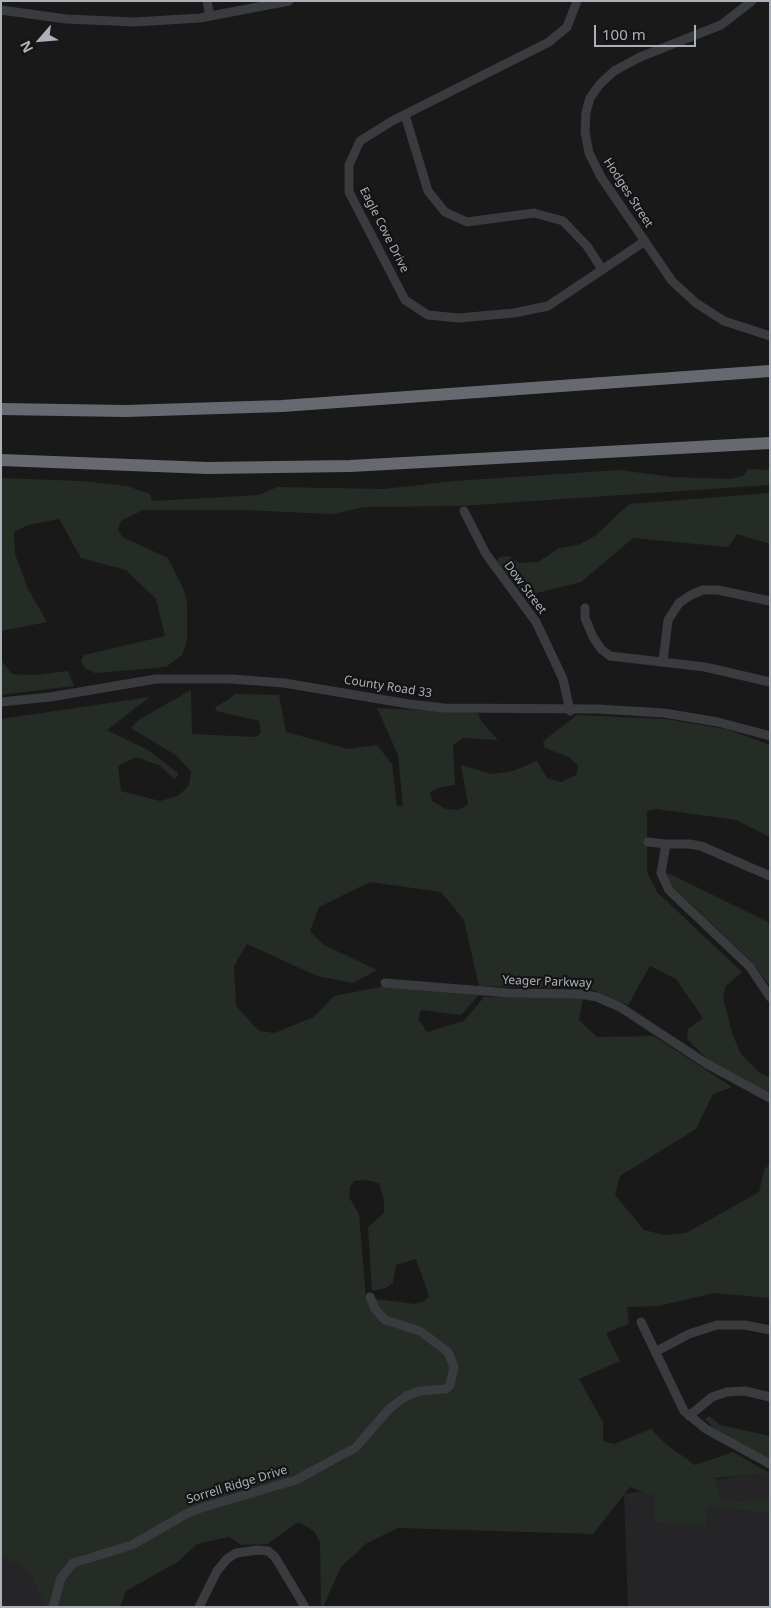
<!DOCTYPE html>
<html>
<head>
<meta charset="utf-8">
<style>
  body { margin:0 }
  #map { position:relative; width:771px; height:1608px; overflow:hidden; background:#19191a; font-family:"Noto Sans",sans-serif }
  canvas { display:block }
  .frame { position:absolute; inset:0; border:2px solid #acb1b9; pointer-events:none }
  .north { position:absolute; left:15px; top:15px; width:50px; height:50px; -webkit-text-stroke:4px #141415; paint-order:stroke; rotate:243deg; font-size:14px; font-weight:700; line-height:20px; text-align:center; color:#acb1b9 }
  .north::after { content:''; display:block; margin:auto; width:18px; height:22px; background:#acb1b9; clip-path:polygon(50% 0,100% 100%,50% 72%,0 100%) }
  .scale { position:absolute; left:594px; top:25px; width:102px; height:22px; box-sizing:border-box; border:2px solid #acb1b9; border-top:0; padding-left:6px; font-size:15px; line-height:18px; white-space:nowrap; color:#acb1b9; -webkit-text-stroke:4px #141415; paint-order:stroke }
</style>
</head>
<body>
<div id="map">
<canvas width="771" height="1608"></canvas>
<div class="frame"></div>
<div class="north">N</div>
<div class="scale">100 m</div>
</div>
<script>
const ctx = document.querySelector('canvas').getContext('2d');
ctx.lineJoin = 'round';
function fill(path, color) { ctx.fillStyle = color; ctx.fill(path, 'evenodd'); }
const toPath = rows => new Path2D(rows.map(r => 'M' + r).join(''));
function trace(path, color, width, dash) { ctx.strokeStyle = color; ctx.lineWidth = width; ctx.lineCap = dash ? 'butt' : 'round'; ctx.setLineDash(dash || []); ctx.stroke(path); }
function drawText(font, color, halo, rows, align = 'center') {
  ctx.font = font + ' "Noto Sans",sans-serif'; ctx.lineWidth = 4.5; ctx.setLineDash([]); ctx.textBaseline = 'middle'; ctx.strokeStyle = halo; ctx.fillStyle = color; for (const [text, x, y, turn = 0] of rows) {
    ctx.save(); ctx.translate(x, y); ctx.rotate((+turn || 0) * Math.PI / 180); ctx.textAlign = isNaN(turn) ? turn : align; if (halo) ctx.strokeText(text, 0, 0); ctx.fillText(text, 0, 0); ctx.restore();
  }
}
fill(toPath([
  [770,1471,770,1607,628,1607,624,1494],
  [1,1537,67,1607,1,1607]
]), '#252527');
fill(toPath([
  [748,469,770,470,770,485,460,506,364,507,333,514,241,510,143,510,121,521,118,529,122,537,168,558,184,590,187,603,187,641,182,655,166,667,95,673,85,668,81,661,84,655,165,636,156,599,126,570,81,558,59,519,28,525,14,532,15,554,28,589,47,622,1,631,1,478,81,481,127,486,150,494,152,501,259,495,277,487,384,489,455,481,619,470,673,477,731,479,743,476],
  [770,493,770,544,737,534,728,547,633,538,581,582,525,596,497,561,500,557,509,556,519,563,538,562,559,548,578,545,595,536,629,504],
  [1,660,12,674,36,675,68,671,74,686,1,695],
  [191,690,192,734,256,737,261,732,259,721,216,711,215,708,236,694,279,695,286,732,348,749,377,745,392,764,397,806,403,806,398,755,377,708,478,713,481,721,498,740,463,738,453,745,455,785,441,787,430,792,432,801,446,809,459,810,468,804,461,765,492,774,513,771,537,761,547,778,561,782,576,775,578,766,569,757,545,748,543,741,577,715,666,719,726,729,770,745,770,837,736,820,657,809,647,811,647,872,657,892,742,972,726,986,723,997,732,1033,741,1054,759,1072,770,1078,770,1094,709,1061,687,1039,688,1029,703,1018,676,979,650,966,628,1005,591,989,479,986,464,920,441,892,370,882,319,907,310,931,324,945,377,970,353,983,317,976,247,944,234,966,236,1006,259,1031,274,1033,314,1017,334,996,386,986,479,995,461,1015,421,1010,418,1019,427,1032,464,1021,484,997,583,998,579,1020,597,1037,654,1036,732,1087,713,1094,696,1129,620,1176,615,1195,644,1230,664,1235,686,1233,759,1192,764,1171,770,1163,770,1298,714,1293,658,1306,627,1307,629,1324,606,1333,620,1361,579,1379,603,1422,603,1441,614,1444,651,1429,667,1445,695,1465,733,1452,769,1473,715,1478,719,1498,739,1502,770,1498,770,1513,708,1506,706,1526,654,1522,655,1496,630,1487,593,1534,398,1528,367,1543,341,1567,323,1607,321,1607,320,1542,314,1531,298,1522,268,1544,241,1545,229,1537,197,1544,179,1561,126,1591,120,1607,56,1607,65,1574,73,1565,127,1550,202,1510,278,1490,305,1480,345,1459,357,1450,393,1408,406,1399,423,1393,441,1394,452,1388,457,1373,456,1361,452,1353,426,1331,394,1322,385,1317,376,1305,376,1299,415,1304,424,1301,429,1296,416,1259,396,1265,393,1283,386,1288,372,1291,368,1227,384,1213,384,1200,379,1183,365,1180,354,1181,350,1187,349,1197,359,1214,366,1299,383,1322,395,1328,423,1335,448,1355,452,1368,448,1384,445,1387,413,1390,403,1393,389,1403,372,1424,343,1453,302,1474,277,1484,201,1504,183,1512,127,1545,85,1554,70,1561,56,1581,50,1607,46,1607,30,1571,1,1555,1,719,150,697,107,730,148,750,178,773,178,776,174,779,161,766,136,757,118,766,121,791,160,801,178,796,189,785,191,772,177,756,131,728,140,719],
  [668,873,770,923,770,986,751,961,673,887,667,879],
  [709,1416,720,1425,770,1436,770,1460,718,1432,705,1419]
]), '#252c25');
trace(toPath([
  [207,1,210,16],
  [577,1,567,27,549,42,392,121,360,141,349,165,349,192,405,300,428,315,459,318,514,313,548,306,645,241],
  [752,1,721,25,640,57,614,71,600,84,590,98,586,112,585,132,589,153,601,177,672,281,696,303,724,321,770,336],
  [1,10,66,19,135,22,200,18,289,1],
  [405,115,428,191,445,212,467,222,534,213,563,221,587,246,602,269],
  [464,511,486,554,536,622,563,679,570,711],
  [585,608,585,618,593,637,601,649,610,656,705,667,770,682],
  [663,661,668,620,679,603,691,595,703,590,718,590,770,601],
  [1,702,50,697,156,679,231,679,284,683,409,704,444,708,598,709,664,713,718,722,770,736],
  [648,842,666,844],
  [770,876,701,846,689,844,666,844,661,873,669,890,750,967,770,997],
  [385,983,509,993,580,994,597,997,620,1007,707,1064,770,1098],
  [641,1322,684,1411,706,1429,770,1464],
  [655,1352,689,1334,717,1325,745,1325,770,1330],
  [689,1416,712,1397,727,1392,745,1391,770,1397],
  [53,1607,61,1578,73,1563,132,1545,186,1514,201,1508,296,1480,355,1448,390,1408,406,1396,419,1391,446,1389,450,1385,454,1367,448,1352,420,1331,385,1320,375,1309,370,1297],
  [199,1607,217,1571,227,1559,236,1553,258,1550,268,1551,275,1557,305,1607]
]), '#3a3b3f', 9);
trace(toPath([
  [1,409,126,411,282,406,770,371],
  [1,460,208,468,350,466,770,443]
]), '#666a70', 12);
drawText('12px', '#acb1b9', '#141415', [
  ["Hodges Street",628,193,57],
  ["Eagle Cove Drive",384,230,63],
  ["Dow Street",525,588,53],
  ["County Road 33",388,687,9],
  ["Yeager Parkway",547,982,2],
  ["Sorrell Ridge Drive",237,1485,-17]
]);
</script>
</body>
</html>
